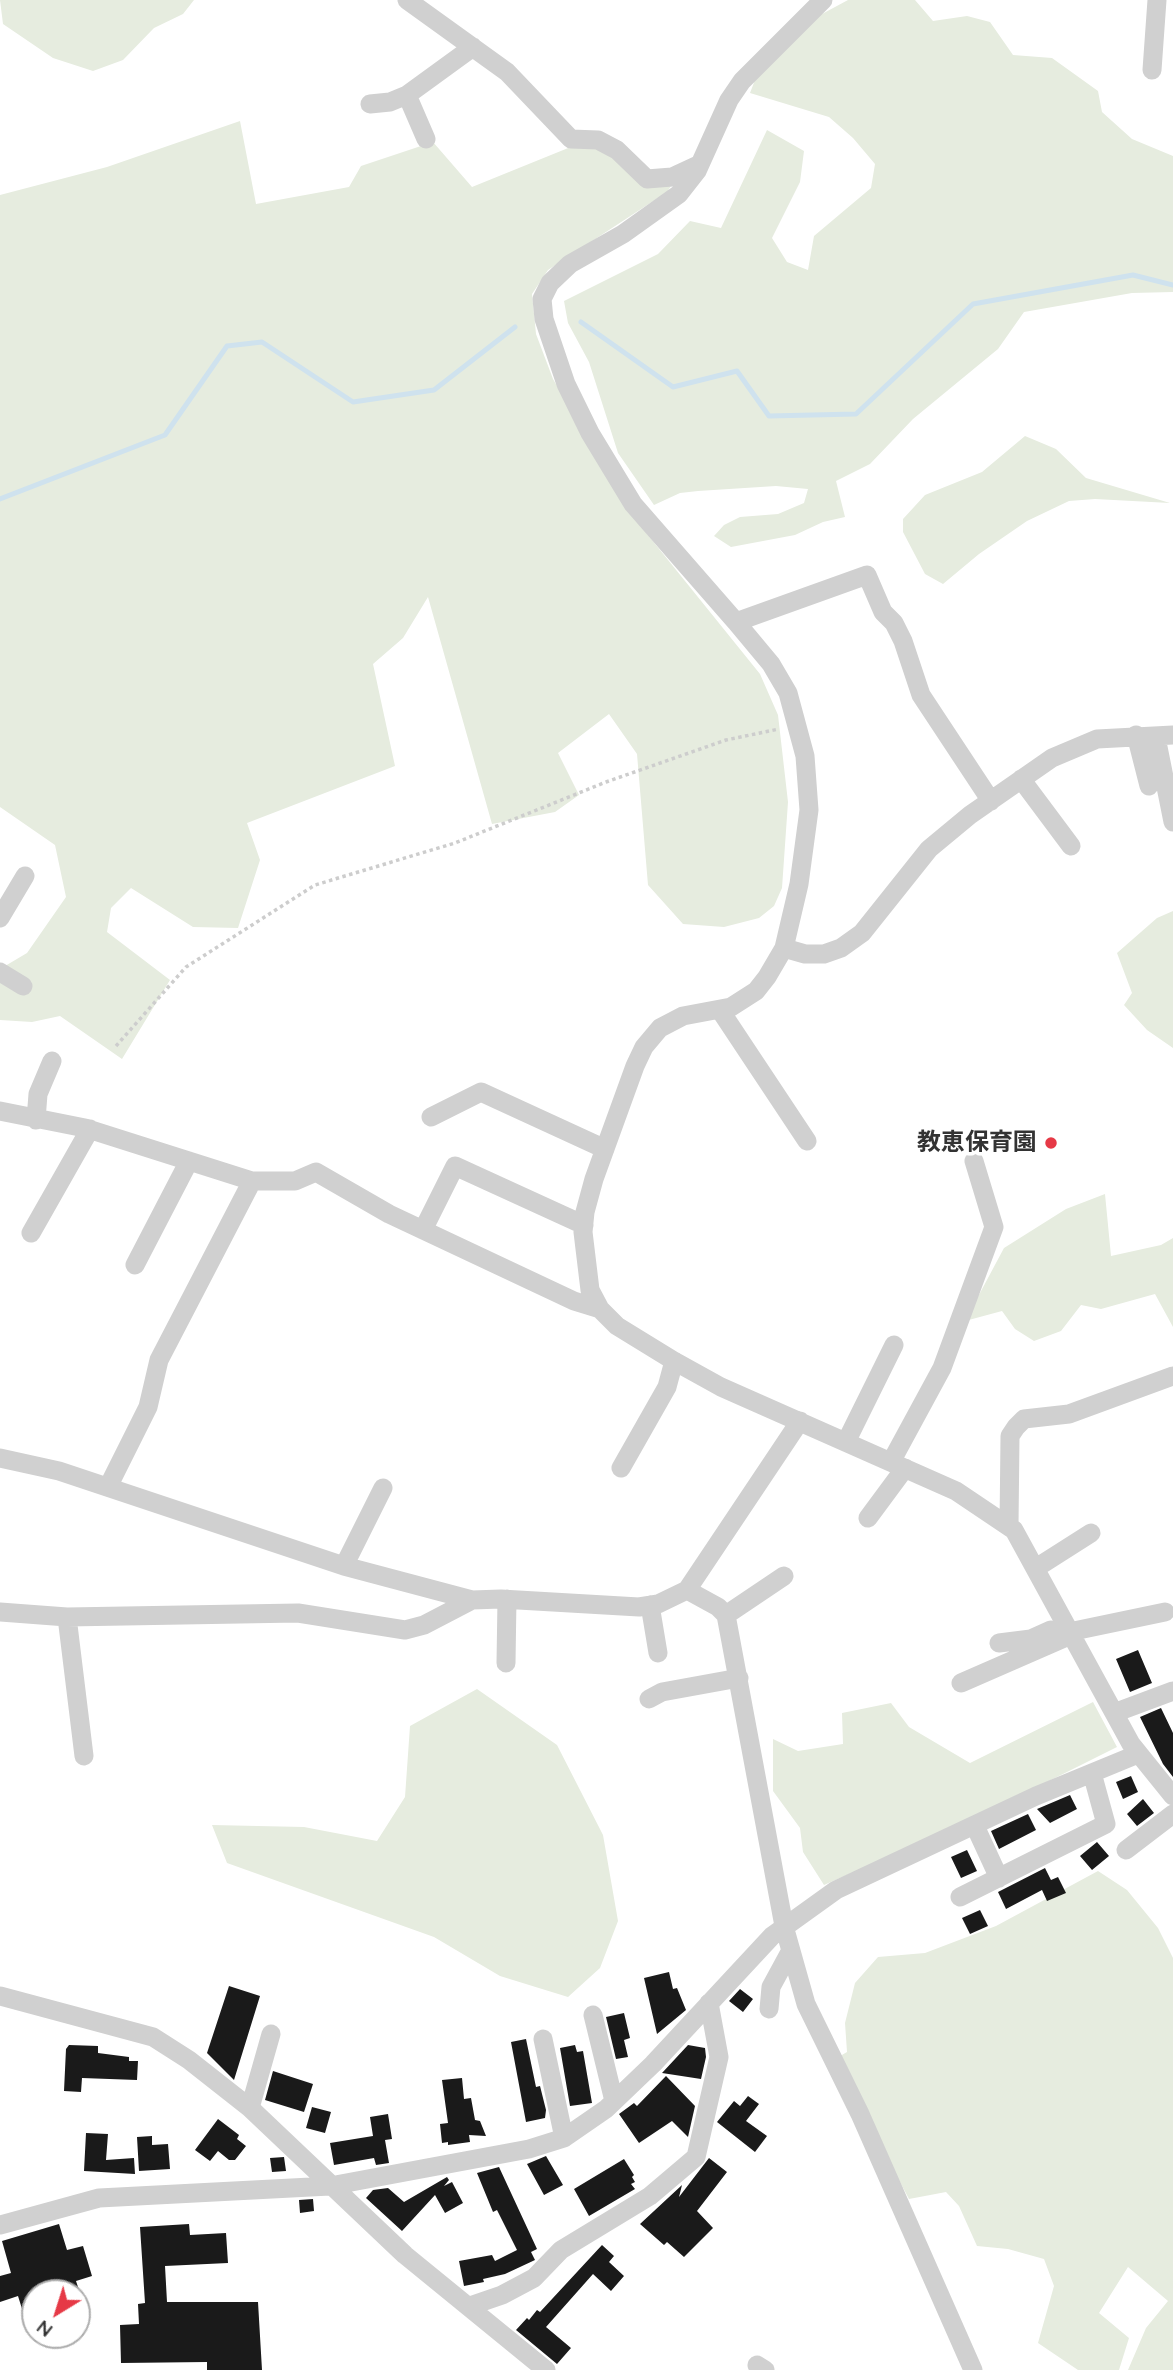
<!DOCTYPE html>
<html>
<head>
<meta charset="utf-8">
<style>
  body { margin:0 }
  #map { position:relative; width:1173px; height:2370px; overflow:hidden; background:#fff; font-family:Quicksand,sans-serif }
  canvas { display:block }
  .north { position:absolute; left:21px; top:2279px; width:70px; height:70px; box-sizing:border-box; background:#fff; border:2px solid #adadad; border-radius:50%; rotate:218deg; font-size:19px; font-weight:700; line-height:28px; text-align:center; color:#333 }
  .north::after { content:''; display:block; margin:auto; width:24px; height:32px; background:#e63946; clip-path:polygon(50% 0,100% 100%,50% 72%,0 100%) }
</style>
</head>
<body>
<div id="map">
<canvas width="1173" height="2370"></canvas>
<div class="north">N</div>
</div>
<script>
const ctx = document.querySelector('canvas').getContext('2d');
ctx.lineJoin = 'round';
function fill(path, color) { ctx.fillStyle = color; ctx.fill(path, 'evenodd'); }
const toPath = rows => new Path2D(rows.map(r => 'M' + r).join(''));
function trace(path, color, width, dash) { ctx.strokeStyle = color; ctx.lineWidth = width; ctx.lineCap = dash ? 'butt' : 'round'; ctx.setLineDash(dash || []); ctx.stroke(path); }
function drawText(font, color, halo, rows, align = 'center') {
  ctx.font = font + ' Quicksand,"Noto Sans JP",sans-serif'; ctx.lineWidth = 7; ctx.setLineDash([]); ctx.textBaseline = 'middle'; ctx.strokeStyle = halo; ctx.fillStyle = color; for (const [text, x, y, turn = 0] of rows) {
    ctx.save(); ctx.translate(x, y); ctx.rotate((+turn || 0) * Math.PI / 180); ctx.textAlign = isNaN(turn) ? turn : align; if (halo) ctx.strokeText(text, 0, 0); ctx.fillText(text, 0, 0); ctx.restore();
  }
}
fill(toPath([
  [0,0,194,0,183,14,154,28,123,60,93,71,53,58,3,24],
  [848,0,915,0,933,21,967,16,990,22,1013,55,1052,58,1098,91,1102,112,1132,139,1173,156,1173,292,1132,293,1024,312,998,349,913,419,870,464,836,481,845,517,823,522,795,535,731,547,714,536,724,525,740,517,778,514,804,503,808,489,776,486,698,491,680,493,654,505,618,453,589,362,568,323,564,301,658,254,690,221,721,228,767,130,804,151,800,182,772,238,787,262,808,270,814,236,871,188,875,164,853,138,829,117,750,93,760,67,796,28],
  [240,121,256,204,349,187,361,166,433,142,472,187,583,142,673,183,667,192,548,270,532,294,536,334,553,379,635,519,760,674,778,715,788,802,782,888,774,906,759,918,724,927,683,924,648,885,637,754,609,714,558,753,579,795,555,812,492,824,428,597,403,638,373,664,395,766,247,823,260,860,238,928,193,927,131,888,111,908,107,932,170,980,122,1059,60,1016,32,1022,0,1020,0,969,27,953,66,897,55,845,0,807,0,195,107,167],
  [1025,436,1056,449,1086,478,1170,503,1095,499,1069,501,1027,521,979,554,943,584,925,574,903,532,903,519,925,495,982,472],
  [1173,911,1173,1048,1147,1030,1124,1005,1132,993,1117,953,1157,918],
  [1105,1194,1111,1256,1161,1245,1173,1238,1173,1327,1155,1294,1101,1309,1081,1305,1061,1331,1034,1341,1015,1329,1002,1311,965,1321,1004,1248,1066,1209],
  [477,1689,557,1745,603,1835,618,1921,600,1968,568,1997,500,1976,434,1937,227,1863,212,1825,304,1827,377,1841,405,1797,410,1726],
  [1093,1702,1117,1747,959,1826,824,1885,803,1852,800,1828,773,1791,773,1739,798,1751,843,1744,842,1713,891,1703,909,1727,970,1763],
  [1098,1871,1127,1890,1158,1928,1173,1958,1173,2370,1128,2370,1146,2328,1168,2301,1128,2267,1099,2313,1129,2338,1119,2370,1078,2370,1038,2343,1054,2286,1044,2259,1008,2249,977,2246,959,2206,946,2192,909,2199,835,2059,847,2052,845,2023,855,1983,878,1957,925,1953,996,1926]
]), '#e6ecdf');
trace(toPath([
  [581,322,673,387,737,371,769,416,856,414,973,304,1133,275,1173,285],
  [0,499,165,435,227,346,262,342,353,402,434,390,515,327]
]), '#cfe2ee', 5);
fill(toPath([
  [1138,1650,1152,1683,1130,1692,1116,1659],
  [1161,1708,1173,1733,1173,1777,1163,1764,1140,1717],
  [1131,1776,1138,1792,1123,1799,1116,1782],
  [1070,1795,1077,1809,1050,1823,1037,1809],
  [1143,1799,1154,1813,1137,1826,1127,1814],
  [1028,1814,1036,1830,999,1849,991,1831],
  [1097,1842,1109,1856,1092,1870,1080,1856],
  [967,1850,977,1871,961,1878,951,1857],
  [1045,1868,1051,1880,1058,1877,1066,1893,1047,1901,1042,1890,1006,1909,998,1892],
  [980,1910,988,1926,970,1934,962,1918],
  [669,1972,673,1989,677,1988,686,2010,657,2034,644,1978],
  [229,1986,260,1996,234,2080,207,2053],
  [740,1989,753,1999,743,2012,729,2001],
  [624,2013,630,2038,624,2040,628,2057,616,2059,606,2017],
  [526,2039,536,2087,540,2086,546,2110,545,2118,526,2122,511,2042],
  [69,2045,98,2046,98,2053,129,2057,129,2061,138,2061,137,2080,82,2078,81,2092,64,2091,66,2049],
  [575,2045,577,2052,583,2051,592,2103,570,2106,560,2048],
  [688,2045,705,2048,706,2057,701,2079,662,2073],
  [273,2071,313,2084,304,2112,265,2100],
  [666,2076,695,2106,688,2137,672,2121,639,2143,619,2114,634,2103,637,2106],
  [462,2078,464,2099,471,2098,475,2120,480,2121,486,2136,469,2135,470,2142,448,2145,448,2142,442,2143,440,2124,448,2123,442,2080],
  [748,2096,759,2104,746,2121,767,2136,755,2152,717,2122,734,2101,740,2106],
  [312,2107,331,2112,325,2133,306,2128],
  [388,2114,392,2139,385,2140,389,2163,376,2165,374,2158,334,2165,330,2143,373,2136,370,2117],
  [218,2119,239,2135,237,2139,246,2146,235,2160,229,2160,218,2151,210,2161,195,2150],
  [86,2133,108,2134,106,2160,134,2158,135,2174,84,2171],
  [152,2136,152,2145,168,2144,170,2169,139,2171,137,2137],
  [546,2156,563,2185,544,2195,527,2164],
  [284,2157,286,2171,272,2172,270,2158],
  [709,2158,727,2172,697,2211,713,2228,684,2257,667,2242,664,2245,640,2224,682,2185,679,2197],
  [624,2159,634,2175,632,2177,635,2182,631,2184,635,2189,589,2216,574,2189],
  [499,2167,537,2249,531,2252,535,2260,505,2274,483,2279,484,2282,464,2286,459,2261,492,2255,495,2261,517,2250,497,2210,493,2212,477,2173],
  [447,2177,449,2180,444,2186,452,2182,463,2203,445,2213,435,2195,402,2231,366,2198,373,2190,388,2188,404,2202],
  [313,2199,314,2211,300,2213,299,2200],
  [59,2224,67,2250,83,2246,92,2276,76,2281,80,2293,35,2293,35,2309,23,2312,18,2296,0,2302,0,2276,11,2273,2,2241],
  [189,2224,190,2235,226,2233,228,2263,165,2266,167,2302,258,2302,262,2370,207,2370,207,2362,121,2363,120,2325,139,2324,138,2304,145,2303,140,2227],
  [602,2245,614,2256,609,2262,624,2276,611,2291,593,2274,546,2327,571,2348,557,2364,516,2330,527,2318,529,2320,537,2310,540,2312]
]), '#1a1a1a');
trace(toPath([
  [116,1046,186,967,315,885,455,843,606,782,726,740,779,729]
]), '#cdcdcd', 3.5, [3.5, 3.5]);
trace(toPath([
  [407,0,507,72,571,139,598,140,617,150,647,179,672,177,700,164],
  [823,0,742,81,729,100,697,171,679,194,623,234,570,264,550,283,542,299,544,319,566,384,590,433,633,504,736,622,771,664,788,693,805,756,809,810,799,884,784,948,767,977,756,991,731,1007,683,1016,660,1028,644,1047,635,1066,594,1179,585,1212,583,1232,590,1290,600,1309,617,1326,674,1361,721,1387,956,1491,1014,1530,1131,1744,1173,1796],
  [1152,70,1157,0],
  [407,95,426,139],
  [370,104,390,102,407,95,473,47],
  [736,622,867,575,883,612,894,623,903,641,921,695,991,801],
  [1136,735,1149,786],
  [1156,737,1173,822],
  [1021,779,1071,846],
  [0,918,25,876],
  [784,948,805,954,824,954,841,948,862,933,929,849,970,815,1052,758,1097,739,1173,735],
  [0,972,23,986],
  [720,1010,807,1141],
  [0,1111,85,1128,252,1181,295,1181,316,1172,389,1214,574,1301,600,1309],
  [431,1117,481,1092,605,1149],
  [36,1120,38,1094,52,1061],
  [423,1230,455,1166,584,1225],
  [31,1233,90,1129],
  [135,1265,189,1161],
  [846,1442,894,1345],
  [0,1458,59,1471,344,1566,472,1600],
  [891,1462,942,1368,994,1227,974,1161],
  [621,1468,667,1387,674,1361],
  [108,1487,148,1407,159,1360,252,1181],
  [868,1518,905,1468],
  [1009,1526,1010,1436,1016,1427,1024,1419,1069,1414,1173,1376],
  [344,1566,383,1488],
  [1036,1568,1091,1533],
  [687,1590,718,1607,726,1615,784,1926,806,2004,860,2114,973,2370],
  [650,1605,658,1653],
  [0,1612,67,1617,298,1613,405,1630,424,1625,472,1600,501,1599,639,1607,658,1604,687,1590,800,1421],
  [726,1615,784,1576],
  [67,1617,84,1756],
  [1069,1632,1165,1612],
  [999,1643,1031,1639,1051,1630],
  [506,1663,507,1599],
  [961,1683,1071,1635],
  [649,1699,662,1692,739,1678],
  [1114,1713,1173,1691],
  [975,1826,999,1878],
  [1126,1850,1173,1814],
  [960,1897,1106,1824,1092,1773],
  [0,1996,153,2037,189,2060,250,2108,405,2255,546,2370],
  [769,2009,771,1987,790,1952],
  [593,2015,614,2101],
  [543,2039,564,2138],
  [250,2108,271,2034],
  [0,2225,99,2198,330,2186,529,2149,564,2138,606,2109,653,2064,772,1936,836,1890,1036,1796,1138,1754],
  [470,2306,502,2295,534,2278,561,2250,650,2196,696,2157,719,2057,709,2003],
  [757,2365,765,2370]
]), '#d0d0d0', 19);
for (const [x, y, r, color] of [
  [1051,1143,7,"#e63946"]
]) { const dot = new Path2D(); dot.arc(x, y, r, 0, 2 * Math.PI); ctx.fillStyle = color; ctx.fill(dot); trace(dot, '#fff', 2.5); }
drawText('bold 24px', '#333', '#fff', [
  ["教恵保育園",1037,1143]
], 'right');
</script>
</body>
</html>
